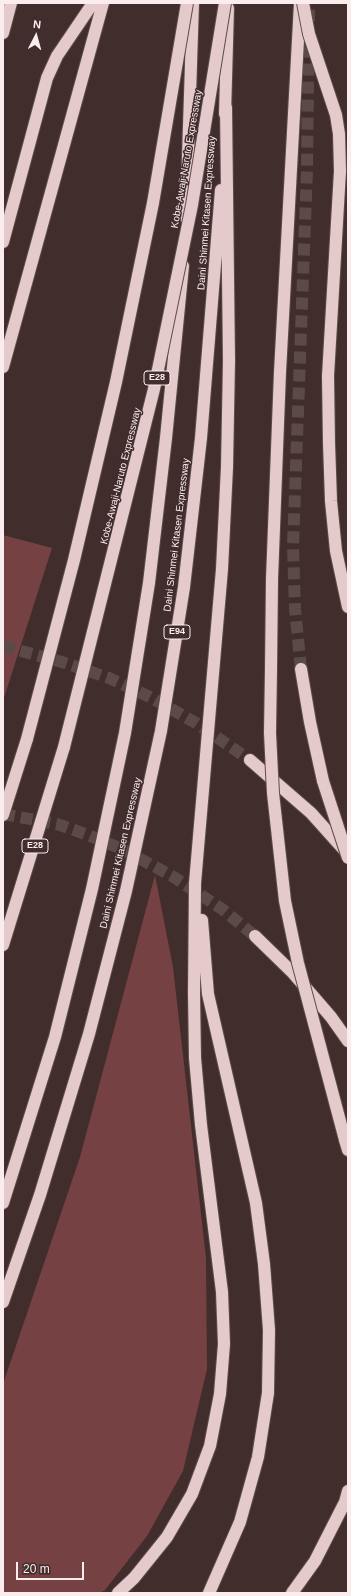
<!DOCTYPE html>
<html>
<head>
<meta charset="utf-8">
<style>
  body { margin:0 }
  #map { position:relative; width:351px; height:1596px; overflow:hidden; background:#402d2c; font-family:Arial,sans-serif }
  canvas { display:block }
  .frame { position:absolute; inset:0; border:4px solid #fbeded; pointer-events:none }
  .north { position:absolute; left:16px; top:16px; width:40px; height:40px; -webkit-text-stroke:3px #402d2c; paint-order:stroke; rotate:6deg; font-size:11px; font-weight:700; line-height:16px; text-align:center; color:#fbeded }
  .north::after { content:''; display:block; margin:auto; width:14px; height:18px; background:#fbeded; clip-path:polygon(50% 0,100% 100%,50% 72%,0 100%) }
  .scale { position:absolute; left:16px; top:1562px; width:68px; height:18px; box-sizing:border-box; border:2px solid #fbeded; border-top:0; padding-left:5px; font-size:12px; line-height:14px; white-space:nowrap; color:#fbeded; -webkit-text-stroke:3px #402d2c; paint-order:stroke }
</style>
</head>
<body>
<div id="map">
<canvas width="351" height="1596"></canvas>
<div class="frame"></div>
<div class="north">N</div>
<div class="scale">20 m</div>
</div>
<script>
const ctx = document.querySelector('canvas').getContext('2d');
ctx.lineJoin = 'round';
function fill(path, color) { ctx.fillStyle = color; ctx.fill(path, 'evenodd'); }
const toPath = rows => new Path2D(rows.map(r => 'M' + r).join(''));
function trace(path, color, width, dash) { ctx.strokeStyle = color; ctx.lineWidth = width; ctx.lineCap = dash ? 'butt' : 'round'; ctx.setLineDash(dash || []); ctx.stroke(path); }
function drawText(font, color, halo, rows, align = 'center') {
  ctx.font = font + ' Arial,sans-serif'; ctx.lineWidth = 3; ctx.setLineDash([]); ctx.textBaseline = 'middle'; ctx.strokeStyle = halo; ctx.fillStyle = color; for (const [text, x, y, turn = 0] of rows) {
    ctx.save(); ctx.translate(x, y); ctx.rotate((+turn || 0) * Math.PI / 180); ctx.textAlign = isNaN(turn) ? turn : align; if (halo) ctx.strokeText(text, 0, 0); ctx.fillText(text, 0, 0); ctx.restore();
  }
}
fill(toPath([
  [3,535,52,548,3,701],
  [155,875,173,967,206,1258,207,1369,183,1471,147,1536,105,1590,100,1593,3,1593,3,1384,80,1157]
]), '#764142');
trace(toPath([
  [3,646,62,662,109,678,150,697,196,723,250,760],
  [301,669,295,609,293,546,307,169,309,3],
  [3,814,57,824,88,835,122,849,172,876,222,909,255,936]
]), '#5c4a49', 12, [12, 6]);
const highway = toPath([
  [3,33,11,3],
  [225,114,228,8],
  [340,171,328,376,329,443,331,501,336,551,348,607],
  [186,218,193,3],
  [3,242,47,78,57,56,93,3],
  [3,367,103,3],
  [271,669,272,579,280,372,300,3],
  [301,669,310,722,323,781],
  [250,760,311,813,346,852],
  [3,815,27,739],
  [202,920,208,994,256,1203,264,1264,269,1330,268,1393,258,1457,240,1522,209,1593],
  [255,936,293,973,331,1017,348,1041],
  [3,945,64,747],
  [345,1140,348,1150],
  [3,1203,55,1037,92,889,125,733,149,583,166,438,183,266],
  [3,1302,40,1195,89,1034,126,891,161,731,184,587,201,438,221,190],
  [118,1593,134,1578,167,1537,192,1494,210,1446,220,1394,224,1344,222,1292,201,1125,195,1058,194,993,195,883,222,569,227,467,229,361,226,107],
  [292,1593,315,1561,345,1502,348,1491]
]);
trace(highway, '#5e4c4b', 14);
trace(highway, '#e4caca', 12);
const highwayBridge = toPath([
  [303,3,309,34,336,115,339,134,340,171],
  [271,669,270,733,273,793,285,901,298,963,345,1140],
  [27,739,74,560,116,382,153,203,187,3],
  [64,747,154,389,192,205,225,3],
  [323,781,348,858]
]);
trace(highwayBridge, '#5e4c4b', 14, []);
trace(highwayBridge, '#e4caca', 12);
for (const [x, y, w] of [
  [157,378,26],
  [177,632,26],
  [35,846,26]
]) { const box = new Path2D(); box.roundRect(x - w / 2, y - 7, w, 14, 3); ctx.fillStyle = '#402d2c'; ctx.fill(box); trace(box, '#fbeded', 1); }
drawText('bold 9px', '#fbeded', null, [
  ["E28",157,378],
  ["E94",177,632],
  ["E28",35,846]
]);
drawText('10px', '#fbeded', '#402d2c', [
  ["Kobe-Awaji-Naruto Expressway",187,159,-80],
  ["Daini Shinmei Kitasen Expressway",207,213,-86],
  ["Kobe-Awaji-Naruto Expressway",121,476,-76],
  ["Daini Shinmei Kitasen Expressway",177,535,-83],
  ["Daini Shinmei Kitasen Expressway",121,853,-77]
]);
</script>
</body>
</html>
